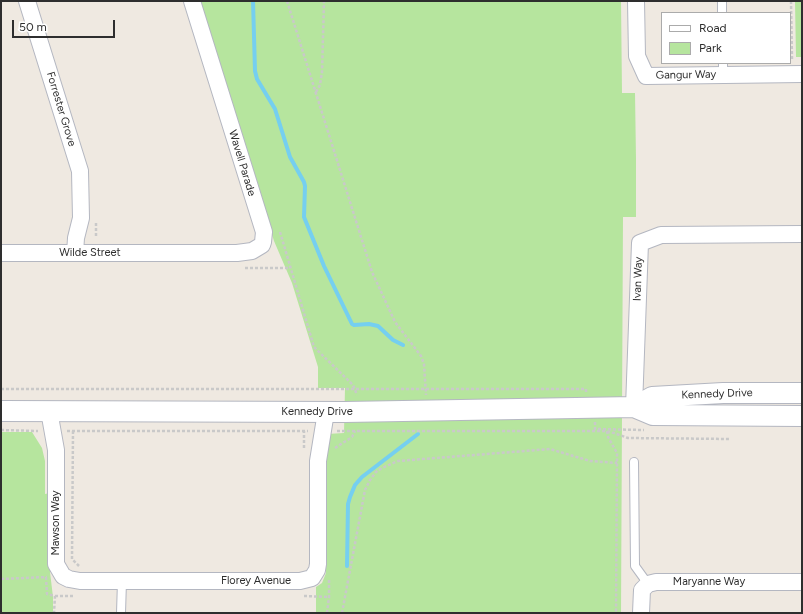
<!DOCTYPE html>
<style>
body{margin:0}
#map{position:relative;width:803px;height:614px;overflow:hidden;background:#efe9e1;font-family:Figtree,sans-serif}
canvas{display:block}
.frame{position:absolute;inset:0;border:2px solid #2e2e2e;pointer-events:none}
.legend{position:absolute;left:661px;top:12px;width:130px;height:52px;box-sizing:border-box;background:#fff;border:1px solid #ababab;margin:0;padding:5px 7px;list-style:none;font-size:12px;color:#2e2e2e}
.legend li{display:flex;align-items:center;gap:8px;height:20px}
.legend b{width:20px;border:1px solid #ababab}
.scale{position:absolute;left:12px;top:20px;width:103px;height:18px;box-sizing:border-box;border:2px solid #2e2e2e;border-top:0;padding-left:5px;font-size:12px;line-height:14px;white-space:nowrap;color:#2e2e2e;-webkit-text-stroke:3px #fff;paint-order:stroke}
</style>
<div id="map">
<canvas width="803" height="614"></canvas>
<div class="frame"></div>
<ul class="legend">
<li><b style="height:5px;background:#fff"></b>Road</li>
<li><b style="height:11px;background:#b6e59e"></b>Park</li>
</ul>
<div class="scale">50 m</div>
</div>
<script>
const g = document.querySelector('canvas').getContext('2d');
g.lineJoin = 'round';
function fillPath(path, color) { g.fillStyle = color; g.fill(path, 'evenodd'); }
const poly = rows => new Path2D(rows.map(r => 'M' + r).join(''));
function strokePath(path, color, width, dash) { g.strokeStyle = color; g.lineWidth = width; g.lineCap = dash ? 'butt' : 'round'; g.setLineDash(dash || []); g.stroke(path); }
function write(font, color, halo, rows, align = 'center') {
  g.font = font + ' Figtree,sans-serif'; g.lineWidth = 4; g.setLineDash([]); g.textBaseline = 'middle'; g.strokeStyle = halo; g.fillStyle = color; for (const [text, x, y, turn = 0] of rows) {
    g.save(); g.translate(x, y); g.rotate((+turn || 0) * Math.PI / 180); g.textAlign = isNaN(turn) ? turn : align; if (halo) g.strokeText(text, 0, 0); g.fillText(text, 0, 0); g.restore();
  }
}
fillPath(poly([
 [200,1,621,1,622,93,635,93,636,159,636,217,623,217,621,613,316,613,316,587,322,583,326,573,327,434,344,433,345,388,318,388,318,367,292,283,274,241],
 [795,1,802,1,802,57,796,57],
 [1,432,32,432,42,448,45,461,45,494,50,493,50,572,53,597,53,613,1,613]
]), '#b6e59e');
strokePath(poly([
 [253,1,255,71,257,79,275,109,290,157,304,182,305,186,304,217,324,266,352,324,354,325,369,324,378,326,393,340,403,345],
 [347,566,348,504,350,497,355,485,362,477,418,434]
]), '#75cff0', 4);
const service = poly([
 [722,1,722,13],
 [723,63,723,75],
 [634,462,635,566,648,584],
 [121,613,122,581]
]);
const minor = poly([
 [27,1,80,171,81,218,76,238,75,253],
 [636,1,637,56,646,76,802,74],
 [1,253,237,253,252,251,262,245,263,242,264,232,192,1],
 [634,407,640,243,661,235,802,234],
 [49,411,56,450,56,564,63,576,69,579,80,581,300,581,312,578,317,570,318,564,318,461,326,412],
 [641,613,642,590,648,584,656,582,802,582]
]);
const tertiary = poly([
 [634,407,652,397,723,393,802,393],
 [1,411,345,412,634,407,653,415,802,416]
]);
strokePath(service, '#b4b7c1', 10);
strokePath(minor, '#b4b7c1', 18);
strokePath(tertiary, '#b4b7c1', 22);
strokePath(poly([
 [287,1,372,272,395,322,421,356,424,364,426,395],
 [791,1,792,60],
 [316,92,320,85,322,72,324,1],
 [96,223,96,238],
 [280,232,314,347,353,385,357,395],
 [245,268,290,268],
 [1,389,586,389,586,392],
 [595,422,595,429,644,430],
 [1,430,38,431],
 [67,431,308,431],
 [73,431,72,559,79,566],
 [337,431,603,431,614,433,628,438,729,439],
 [607,431,608,437,617,453,616,613],
 [304,448,304,431],
 [335,448,352,437,355,431],
 [46,577,47,594,55,596,54,613],
 [1,579,47,577],
 [55,596,73,596],
 [304,596,329,597],
 [327,613,329,597,329,579],
 [342,613,365,490,370,480,376,472,382,468,398,461,550,449,590,461,617,463]
]), '#c9c9c9', 2.5, [3, 2]);
strokePath(service, '#fff', 8);
strokePath(minor, '#fff', 16);
strokePath(tertiary, '#fff', 20);
write('11px', '#2e2e2e', '#fff', [
 ["Gangur Way",686,75,-1],
 ["Forrester Grove",61,109,73],
 ["Wavell Parade",242,163,73],
 ["Wilde Street",90,253],
 ["Ivan Way",638,279,-88],
 ["Kennedy Drive",717,394,-2],
 ["Kennedy Drive",317,412],
 ["Mawson Way",56,523,-90],
 ["Florey Avenue",256,581],
 ["Maryanne Way",709,582]
]);
</script>
